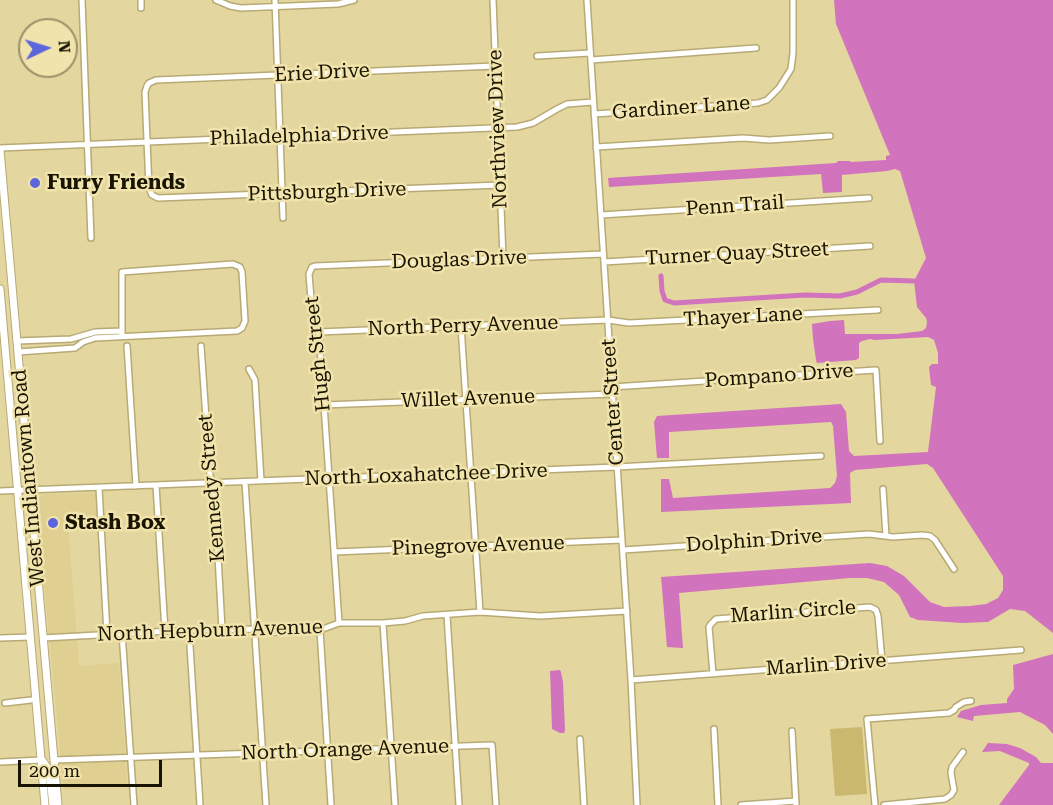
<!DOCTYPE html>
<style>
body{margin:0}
#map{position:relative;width:1053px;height:805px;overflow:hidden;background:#e4d69f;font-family:"Roboto Serif",serif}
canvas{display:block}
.north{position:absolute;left:18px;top:18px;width:60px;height:60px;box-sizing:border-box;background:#f1e3ac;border:2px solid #9b9068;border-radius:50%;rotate:86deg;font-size:16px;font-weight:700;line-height:24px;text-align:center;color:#191401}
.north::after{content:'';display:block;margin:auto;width:21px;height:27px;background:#5b65dc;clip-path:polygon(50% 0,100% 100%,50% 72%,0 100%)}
.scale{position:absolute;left:18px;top:760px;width:144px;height:27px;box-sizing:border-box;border:3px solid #191401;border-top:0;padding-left:8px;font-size:18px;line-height:21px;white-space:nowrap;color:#191401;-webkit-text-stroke:4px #f1e3ac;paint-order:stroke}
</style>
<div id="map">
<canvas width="1053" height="805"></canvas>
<div class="north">N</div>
<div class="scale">200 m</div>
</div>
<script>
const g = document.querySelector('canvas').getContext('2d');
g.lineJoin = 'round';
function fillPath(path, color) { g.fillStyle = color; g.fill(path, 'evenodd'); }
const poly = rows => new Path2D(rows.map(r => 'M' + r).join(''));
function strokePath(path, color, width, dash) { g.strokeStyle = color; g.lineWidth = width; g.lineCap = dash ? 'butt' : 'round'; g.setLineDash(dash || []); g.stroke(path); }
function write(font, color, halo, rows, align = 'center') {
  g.font = font + ' "Roboto Serif",serif'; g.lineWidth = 5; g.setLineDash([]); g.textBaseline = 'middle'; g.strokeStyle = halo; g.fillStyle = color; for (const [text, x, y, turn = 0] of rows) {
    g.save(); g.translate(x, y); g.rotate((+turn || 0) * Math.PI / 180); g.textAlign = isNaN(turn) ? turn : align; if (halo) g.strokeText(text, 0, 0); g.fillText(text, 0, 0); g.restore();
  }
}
fillPath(poly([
 [95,493,97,521,68,524,79,666,119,663,127,784,64,790,36,501,44,494]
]), '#dfcf90');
fillPath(poly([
 [862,727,867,794,835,796,830,729]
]), '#cab86f');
fillPath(poly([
 [834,0,1053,0,1053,633,1025,611,1010,609,988,622,962,623,918,620,910,617,899,595,884,582,867,578,850,578,679,593,683,648,667,647,661,577,870,563,887,566,904,576,930,602,944,607,970,606,986,604,998,598,1003,590,1003,576,933,468,927,464,855,470,850,473,851,503,661,512,661,479,669,479,673,498,830,488,835,483,837,476,833,426,831,422,669,432,669,458,657,458,654,422,657,416,841,404,846,412,849,451,854,456,928,452,936,387,931,385,929,367,932,364,938,364,938,353,934,340,928,337,874,340,870,339,862,341,859,343,859,358,856,360,817,363,816,360,813,339,812,324,830,321,844,320,845,334,897,334,922,331,926,328,927,322,926,318,917,307,914,281,926,258,900,171,895,169,887,171,842,175,842,192,823,193,821,174,609,187,608,178,836,163,838,161,850,161,851,162,886,160,886,156,890,155,836,24],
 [1053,654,1053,734,1045,725,1020,712,974,716,973,721,957,717,961,711,981,705,1007,703,1007,699,1014,689,1013,665],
 [560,670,561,672,563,682,565,730,564,733,560,733,552,729,550,671],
 [988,743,1007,744,1020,748,1036,757,1041,763,1053,763,1053,805,999,805,1029,765,1029,763,1000,751,982,752]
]), '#d173bd');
strokePath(poly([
 [661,276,662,291,665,300,674,303,805,295,840,296,857,292,881,280,914,281]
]), '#d173bd', 5);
const minor = poly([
 [82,0,91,238],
 [141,0,141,8],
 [216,0,230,6,241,8,338,4,354,0],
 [275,0,283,218],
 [493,0,503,258],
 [587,0,631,680,637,805],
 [537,56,590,53],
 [591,60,756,48],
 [495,66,156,80,149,83,147,86,145,92,149,188,152,195,158,198,500,185],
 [594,114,758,103,767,100,779,88,791,69,793,53,793,0],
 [596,147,743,138,769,140,830,136],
 [0,148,517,127,533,123,557,109,567,104,593,102],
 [601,215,869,198],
 [604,262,870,246],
 [461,326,480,612],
 [319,332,608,320,629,323,878,310],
 [17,341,71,339,95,332,122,331],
 [127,346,136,486],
 [201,346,210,476,214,483,222,629],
 [18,352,75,348,83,342,95,338,237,331,242,328,245,321,242,272,240,267,233,264,122,272,122,335],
 [249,369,255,380,261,481],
 [612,387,876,370,880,441],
 [324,405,612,394],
 [245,482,266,805],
 [156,485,165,631],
 [99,488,107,634],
 [883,489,886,536],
 [0,491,617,467,821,456],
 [623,550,869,534,893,537,922,535,930,536,935,540,954,569],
 [334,552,622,540],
 [447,615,459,805],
 [339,623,319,332,315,327,313,323,309,274,312,267,315,266,603,254],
 [383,623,395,805],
 [189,630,200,805],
 [320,630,331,805],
 [122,633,134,805],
 [0,638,30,637],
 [43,638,189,630,255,629,258,633,320,630,339,623,383,623,405,621,423,616,480,612,540,616,627,611],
 [713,674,709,627,711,624,716,619,870,607,876,610,878,616,882,661],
 [631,680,1021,650],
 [5,703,31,700],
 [714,729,718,805],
 [792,731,796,805],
 [580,739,584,805],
 [54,760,492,745,496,805],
 [0,762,42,760],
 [741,805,796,801],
 [875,805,867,719,949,713,954,710,956,707,964,702,971,701],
 [884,805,945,799,951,795,954,790,951,773,952,767,963,752]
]);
const major = poly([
 [0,150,58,805],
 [0,289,45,805],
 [42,760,49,770,53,805]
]);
strokePath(minor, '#b8aa75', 8);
strokePath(major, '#b8aa75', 9);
strokePath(minor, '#fff', 5);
strokePath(major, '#fff', 7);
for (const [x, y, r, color] of [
 [35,183,6,"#5b65dc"],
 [53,523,6,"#5b65dc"]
]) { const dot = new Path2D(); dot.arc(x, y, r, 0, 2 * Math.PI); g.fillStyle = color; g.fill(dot); strokePath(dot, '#f1e3ac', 2); }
write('20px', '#191401', '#f1e3ac', [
 ["Erie Drive",322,73,-3],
 ["Gardiner Lane",681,108,-4],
 ["Northview Drive",498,129,-92],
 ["Philadelphia Drive",299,136,-2],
 ["Pittsburgh Drive",327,192,-2],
 ["Penn Trail",735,206,-4],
 ["Turner Quay Street",737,254,-3],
 ["Douglas Drive",459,260,-2],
 ["Thayer Lane",743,317,-3],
 ["North Perry Avenue",463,326,-2],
 ["Hugh Street",318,354,-96],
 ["Pompano Drive",779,376,-4],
 ["Willet Avenue",468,399,-2],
 ["Center Street",613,402,-94],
 ["North Loxahatchee Drive",426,475,-2],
 ["West Indiantown Road",29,478,-95],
 ["Kennedy Street",212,488,-95],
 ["Dolphin Drive",754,541,-4],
 ["Pinegrove Avenue",478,546,-2],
 ["Marlin Circle",793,612,-4],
 ["North Hepburn Avenue",210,631,-2],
 ["Marlin Drive",826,665,-4],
 ["North Orange Avenue",345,750,-2]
]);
write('bold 20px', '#191401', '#f1e3ac', [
 ["Furry Friends",47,183],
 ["Stash Box",65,523]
], 'left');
</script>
